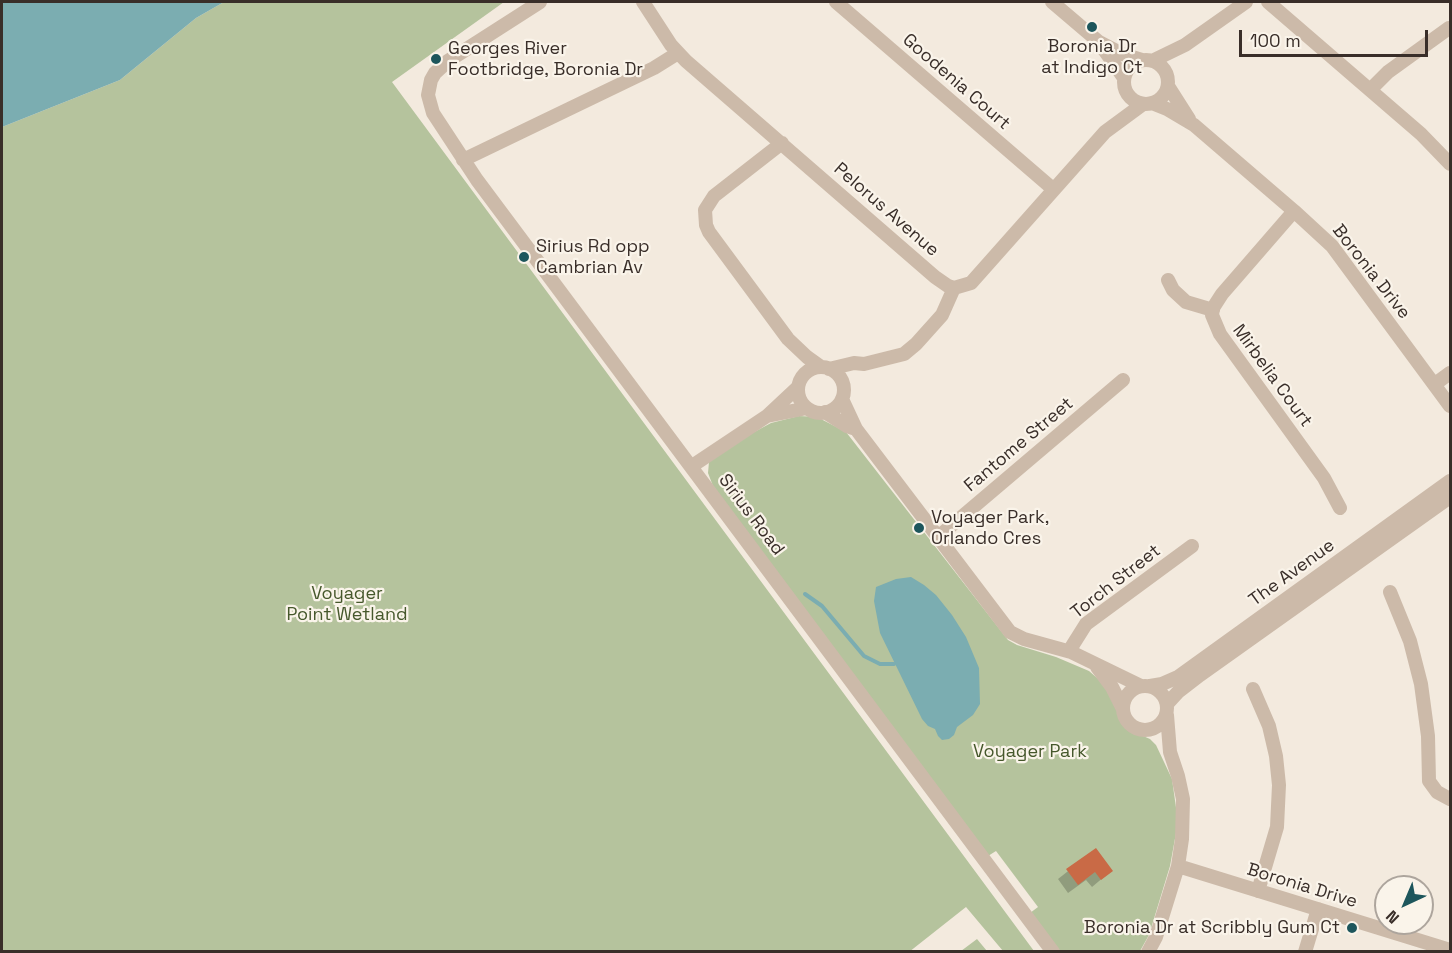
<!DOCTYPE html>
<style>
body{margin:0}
#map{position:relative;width:1452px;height:953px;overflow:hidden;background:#f3eade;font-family:"Space Grotesk",sans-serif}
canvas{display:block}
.frame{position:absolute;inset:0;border:3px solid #392e29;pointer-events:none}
.north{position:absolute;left:1374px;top:875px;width:60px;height:60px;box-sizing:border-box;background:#faf4ea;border:2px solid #ada59d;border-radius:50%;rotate:224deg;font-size:16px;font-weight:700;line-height:24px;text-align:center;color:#392e29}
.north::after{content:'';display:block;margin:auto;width:21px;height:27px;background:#1d565c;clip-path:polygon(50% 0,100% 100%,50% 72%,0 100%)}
.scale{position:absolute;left:1239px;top:30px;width:189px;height:27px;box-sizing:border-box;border:3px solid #392e29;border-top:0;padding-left:8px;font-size:18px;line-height:21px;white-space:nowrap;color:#392e29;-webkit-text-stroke:4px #faf4ea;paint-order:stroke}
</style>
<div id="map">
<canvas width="1452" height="953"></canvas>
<div class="frame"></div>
<div class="north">N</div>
<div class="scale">100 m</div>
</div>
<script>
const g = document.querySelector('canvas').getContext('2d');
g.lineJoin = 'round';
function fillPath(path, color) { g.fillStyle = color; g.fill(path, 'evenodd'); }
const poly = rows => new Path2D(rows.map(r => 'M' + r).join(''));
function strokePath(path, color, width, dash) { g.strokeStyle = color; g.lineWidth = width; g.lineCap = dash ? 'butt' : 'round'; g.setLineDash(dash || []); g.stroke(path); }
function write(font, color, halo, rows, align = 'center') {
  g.font = font + ' "Space Grotesk",sans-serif'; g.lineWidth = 4.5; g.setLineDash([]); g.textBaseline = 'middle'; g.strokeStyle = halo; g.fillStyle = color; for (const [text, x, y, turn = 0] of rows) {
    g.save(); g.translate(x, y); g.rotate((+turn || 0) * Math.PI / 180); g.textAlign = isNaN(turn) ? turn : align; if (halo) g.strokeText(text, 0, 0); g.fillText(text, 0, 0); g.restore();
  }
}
fillPath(poly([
 [224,2,504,2,392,82,1034,951,1003,951,966,907,909,952,2,952,2,127,120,80,196,18],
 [799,416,817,417,846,432,1008,640,1017,645,1056,657,1089,671,1104,684,1123,724,1127,729,1150,739,1156,745,1172,779,1178,822,1170,866,1149,935,1140,951,1059,951,1030,913,1038,907,996,851,988,856,713,486,708,473,709,462,745,437,771,423],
 [977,939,987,951,961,951]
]), '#b5c39d');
fillPath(poly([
 [2,2,224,2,196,18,120,80,2,127],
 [911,577,924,585,936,595,952,615,966,637,979,668,980,704,973,715,957,727,954,735,949,739,942,740,938,736,935,729,928,726,922,719,880,633,874,601,876,587,896,579]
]), '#7badb1');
fillPath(poly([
 [1095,850,1111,871,1092,887,1086,880,1068,893,1058,879]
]), '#0003');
strokePath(poly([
 [805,594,822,606,864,656,880,664,894,664]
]), '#7badb1', 4);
fillPath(poly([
 [1096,848,1113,871,1101,880,1095,872,1078,885,1066,869]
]), '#c96a46');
strokePath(poly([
 [540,2,448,61,435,73,431,80,428,95,433,113,477,180,1053,952],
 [643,2,671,45,686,61,935,277,948,286,954,288,971,283,1105,132,1143,104],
 [836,2,1053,189],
 [1052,2,1099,42,1122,54,1142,60],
 [1268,2,1421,134,1450,164],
 [1100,44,1124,78],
 '1124 82a22 22 0 1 1 44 0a22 22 0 1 1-44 0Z',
 [1152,61,1185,45,1246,2],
 [1168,86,1189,119],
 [1370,90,1388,72,1449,28],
 [1152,103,1167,109,1194,125,1294,211,1332,246,1450,406],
 [782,143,714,196,705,210,706,225,709,232,788,339,807,357,821,367],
 [463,160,654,68,678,53],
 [1294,211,1222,294,1213,308,1212,315,1220,334,1324,478,1340,508],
 [1168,280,1173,290,1186,302,1213,310],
 '798 390a23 23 0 1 1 46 0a23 23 0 1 1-46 0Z',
 [829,369,854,363,864,364,904,354,916,344,942,315,954,288],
 [1435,384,1450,373],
 [842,399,856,429,1010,632,1024,639,1071,652,1141,686],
 [825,412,847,426,856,429],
 [767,416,807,408],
 [692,466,767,416,798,387],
 [938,537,1123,380],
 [1390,592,1410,641,1421,684,1428,736,1429,781,1437,792,1450,799],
 [1069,651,1086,624,1192,546],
 [1097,667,1112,687,1123,709],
 '1123 708a22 22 0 1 1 44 0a22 22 0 1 1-44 0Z',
 [1150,686,1162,684,1178,677,1450,481],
 [1253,689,1269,726,1276,756,1279,785,1277,827,1258,891],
 [1167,704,1178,692,1200,675,1450,497],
 [1178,866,1450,950],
 [1148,952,1156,937,1178,866,1182,839,1183,799,1178,776,1170,752,1167,715],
 [1305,952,1318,909]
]), '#ccbaa9', 14);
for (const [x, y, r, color] of [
 [1092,27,6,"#1d565c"],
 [436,59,6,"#1d565c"],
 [524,257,6,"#1d565c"],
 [919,528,6,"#1d565c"],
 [1352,928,6,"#1d565c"]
]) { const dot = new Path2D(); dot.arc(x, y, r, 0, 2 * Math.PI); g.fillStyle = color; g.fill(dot); strokePath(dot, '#faf4ea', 2); }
write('18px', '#392e29', '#faf4ea', [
 ["Boronia Dr",1092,47,"center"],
 ["at Indigo Ct",1092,68,"center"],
 ["Georges River",448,49],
 ["Footbridge, Boronia Dr",448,70],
 ["Sirius Rd opp",536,247],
 ["Cambrian Av",536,268],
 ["Voyager Park,",931,518],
 ["Orlando Cres",931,539],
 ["Boronia Dr at Scribbly Gum Ct",1340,928,"right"]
], 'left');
write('18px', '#392e29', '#faf4ea', [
 ["Goodenia Court",956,82,41],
 ["Pelorus Avenue",886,210,41],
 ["Boronia Drive",1371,272,52],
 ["Mirbelia Court",1272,376,54],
 ["Fantome Street",1019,445,-40],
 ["Sirius Road",751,515,53],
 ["The Avenue",1292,573,-36],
 ["Torch Street",1116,582,-38],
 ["Boronia Drive",1302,886,17]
]);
write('18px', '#46582c', '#faf4ea', [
 ["Voyager",347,594],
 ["Point Wetland",347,615],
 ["Voyager Park",1030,752]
]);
</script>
